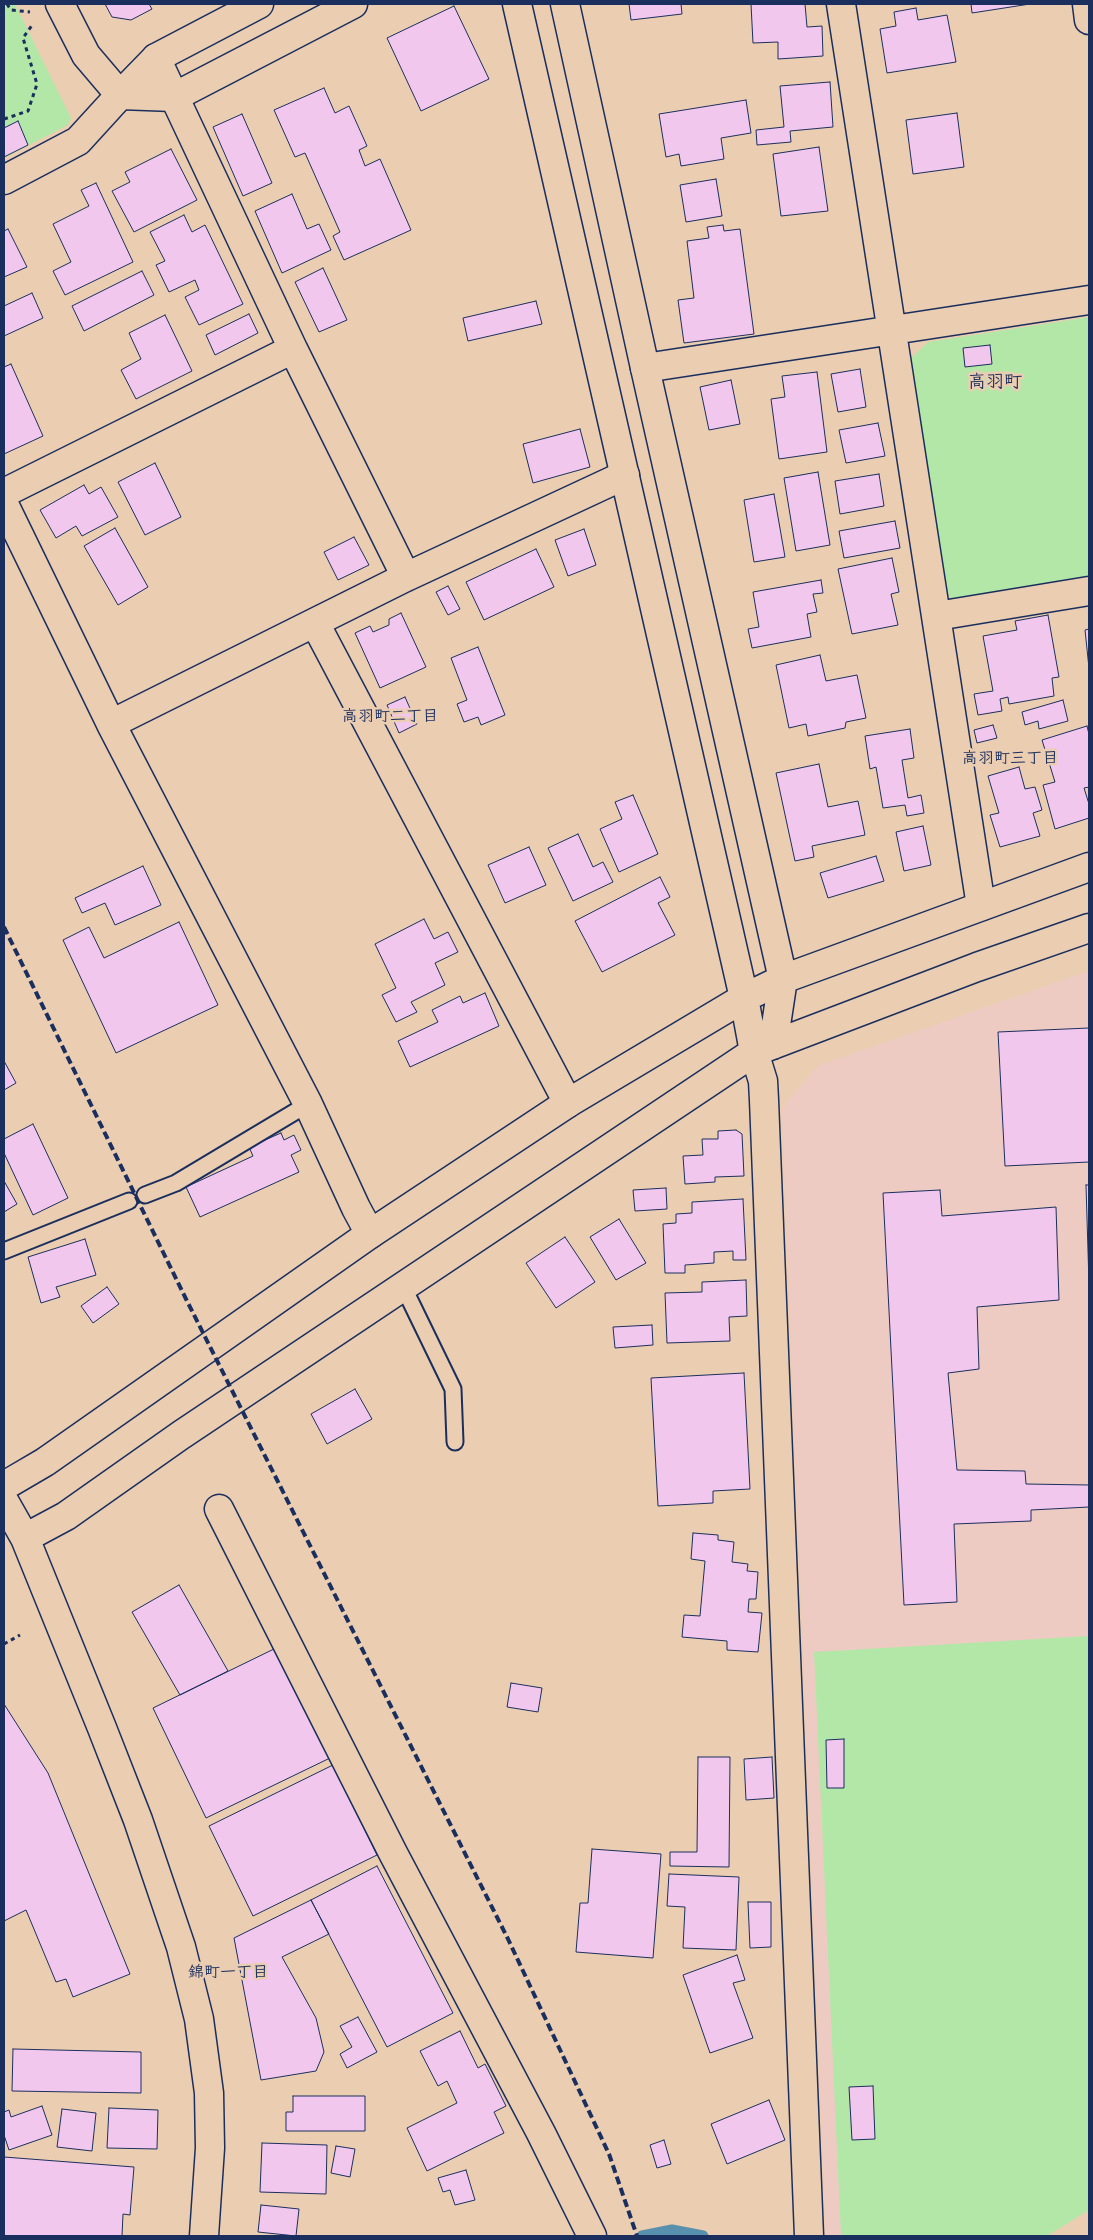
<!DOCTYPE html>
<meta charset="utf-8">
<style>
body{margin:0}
#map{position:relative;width:1093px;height:2240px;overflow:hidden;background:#ebcdb1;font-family:Kalam,sans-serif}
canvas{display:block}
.frame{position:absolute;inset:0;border:5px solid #1b2f5e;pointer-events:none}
</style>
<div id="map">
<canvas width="1093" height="2240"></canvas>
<div class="frame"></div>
</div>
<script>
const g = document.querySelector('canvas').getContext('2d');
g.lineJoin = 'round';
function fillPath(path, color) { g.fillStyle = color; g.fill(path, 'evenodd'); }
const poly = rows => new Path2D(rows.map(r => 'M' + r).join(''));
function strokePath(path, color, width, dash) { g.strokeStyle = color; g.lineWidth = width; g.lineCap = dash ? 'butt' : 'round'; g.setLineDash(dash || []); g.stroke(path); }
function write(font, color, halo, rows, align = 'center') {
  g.font = font + ' Kalam,"Klee One",sans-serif'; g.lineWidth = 5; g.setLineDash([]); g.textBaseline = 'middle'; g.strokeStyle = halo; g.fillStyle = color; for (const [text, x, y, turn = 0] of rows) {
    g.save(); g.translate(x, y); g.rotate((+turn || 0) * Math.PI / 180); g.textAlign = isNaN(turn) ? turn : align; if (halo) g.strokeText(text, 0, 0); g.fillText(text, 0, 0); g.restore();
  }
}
fillPath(poly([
 [1089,971,1089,2210,1047,2236,826,2236,782,1108,818,1066]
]), '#edcbc3');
fillPath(poly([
 [4,4,15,4,71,118,68,125,4,158],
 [1089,317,1089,579,954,601,946,593,910,359,928,342],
 [1089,1636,1089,2210,1047,2236,841,2236,814,1652]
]), '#b3e7a8');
strokePath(poly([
 [642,2236,672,2230,703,2236]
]), '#5990ad', 11);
const building = poly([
 [105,4,149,4,152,9,131,20,112,17,105,4],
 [629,4,681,4,682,14,631,20,629,4],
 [751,4,805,4,807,27,822,26,823,56,778,59,778,42,753,43,751,4],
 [971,4,1030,4,972,13,971,4],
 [454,6,489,79,421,111,387,38,454,6],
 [916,8,918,20,947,15,956,62,887,73,880,29,896,26,894,12,916,8],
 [830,82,833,127,790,131,791,142,757,145,756,130,784,127,780,86,830,82],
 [324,88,335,113,349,106,367,146,359,150,365,166,380,159,411,230,344,260,333,236,340,232,305,153,295,157,274,110,324,88],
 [746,100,751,133,721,138,724,159,681,166,679,154,666,157,659,114,746,100],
 [957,113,964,167,913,174,906,120,957,113],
 [242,114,272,183,243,196,213,127,242,114],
 [18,121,28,145,4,157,4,128,18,121],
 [819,147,828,211,781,216,773,154,819,147],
 [171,149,197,200,134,232,112,191,130,182,125,172,171,149],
 [716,179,722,216,686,222,680,185,716,179],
 [96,183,133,262,65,295,53,271,71,262,53,224,89,206,81,190,96,183],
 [292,194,307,229,319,224,331,250,282,273,255,211,292,194],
 [184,215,192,232,205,225,243,304,199,325,185,297,199,290,195,280,169,292,156,265,165,261,150,232,184,215],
 [723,225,724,231,740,229,754,334,684,343,678,300,694,298,687,241,709,238,707,227,723,225],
 [8,229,27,267,4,277,4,231,8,229],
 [323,268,347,320,319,332,295,282,323,268],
 [142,271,154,295,84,331,72,306,142,271],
 [32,293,43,318,4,336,4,306,32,293],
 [536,301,542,324,468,341,463,318,536,301],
 [249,314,258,333,215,355,206,335,249,314],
 [165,315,192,371,136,399,121,370,141,359,129,333,165,315],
 [990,345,992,364,965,367,963,348,990,345],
 [11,364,43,436,4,454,4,367,11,364],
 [860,369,866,407,838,412,831,374,860,369],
 [817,372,827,452,779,459,771,399,785,397,782,376,817,372],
 [731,380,740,424,709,430,700,387,731,380],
 [878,423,885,456,846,463,839,430,878,423],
 [580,429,590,467,533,483,523,444,580,429],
 [155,463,181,517,145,535,118,482,155,463],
 [818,472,830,545,796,551,784,478,818,472],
 [879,474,884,506,840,514,835,481,879,474],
 [84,485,89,494,101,487,118,517,82,536,76,526,56,538,40,510,84,485],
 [774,494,785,557,754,562,744,500,774,494],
 [895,521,900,548,844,558,839,531,895,521],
 [115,528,148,587,118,605,84,546,115,528],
 [584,529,596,565,568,576,555,540,584,529],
 [354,537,369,565,338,580,324,552,354,537],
 [536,549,554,587,484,620,466,582,536,549],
 [892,558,899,592,891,594,898,625,852,634,838,569,892,558],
 [821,580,823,593,813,594,817,612,807,614,811,637,752,648,748,629,759,627,753,592,821,580],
 [448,586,460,609,448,615,436,592,448,586],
 [401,613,426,667,380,688,355,633,370,626,373,632,389,625,389,619,401,613],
 [1048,615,1059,677,1052,678,1054,696,1009,704,1008,697,1000,699,1002,711,978,715,974,694,993,691,983,636,1017,630,1015,621,1048,615],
 [1089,629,1089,668,1085,630,1089,629],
 [478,647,505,715,481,725,478,717,464,722,457,704,467,700,451,658,478,647],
 [820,655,826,681,857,675,866,718,846,722,845,728,808,736,806,724,789,728,776,665,820,655],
 [405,697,417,724,399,733,387,705,405,697],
 [1063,700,1068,721,1039,729,1038,721,1025,725,1022,712,1063,700],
 [993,725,997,738,977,743,974,730,993,725],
 [1087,726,1089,734,1089,787,1084,788,1089,804,1089,818,1055,829,1043,785,1055,782,1042,740,1087,726],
 [910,729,914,758,902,760,908,798,921,795,924,813,907,816,905,805,883,808,876,767,870,769,865,736,910,729],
 [819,764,828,807,858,801,865,835,812,846,814,857,795,861,776,773,819,764],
 [1019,767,1025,789,1035,787,1042,810,1033,813,1040,836,1000,847,990,815,999,813,988,776,1019,767],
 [633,795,658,854,619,872,600,829,622,819,615,802,633,795],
 [923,826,931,865,904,871,896,832,923,826],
 [578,834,593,867,603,862,613,882,573,901,548,848,578,834],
 [529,847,546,885,505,903,488,865,529,847],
 [876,856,884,881,828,898,820,873,876,856],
 [143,866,161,905,115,925,105,903,82,913,75,898,143,866],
 [660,877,670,897,658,903,675,935,602,972,575,921,660,877],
 [424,919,434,939,448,932,458,952,435,963,445,985,411,1002,417,1012,396,1022,382,995,396,988,375,944,424,919],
 [179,922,218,1005,116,1053,63,940,89,927,104,958,179,922],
 [485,993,499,1026,410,1067,398,1041,438,1022,432,1010,460,996,463,1003,485,993],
 [1089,1028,1089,1162,1005,1166,998,1032,1089,1028],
 [4,1061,16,1083,4,1090,4,1061],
 [33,1124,68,1198,33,1215,4,1153,4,1139,33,1124],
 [736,1130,742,1134,744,1176,715,1177,715,1182,685,1184,683,1156,703,1155,702,1139,718,1139,718,1131,736,1130],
 [281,1133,284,1140,294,1135,301,1150,291,1155,299,1172,200,1217,186,1187,253,1156,249,1147,281,1133],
 [4,1181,17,1204,4,1212,4,1181],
 [1086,1185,1089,1185,1089,1284,1086,1185],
 [666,1188,667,1209,635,1211,633,1190,666,1188],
 [940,1190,942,1216,1056,1207,1059,1300,977,1307,979,1369,948,1373,957,1470,1025,1471,1026,1484,1089,1485,1089,1507,1031,1510,1031,1521,954,1524,957,1602,904,1605,883,1193,940,1190],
 [743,1199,746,1260,733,1260,733,1251,714,1252,714,1263,685,1265,685,1273,665,1273,663,1224,676,1223,676,1214,692,1213,692,1202,743,1199],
 [619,1219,646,1263,616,1280,590,1237,619,1219],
 [565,1237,595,1282,556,1308,526,1263,565,1237],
 [85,1239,96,1275,56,1287,60,1297,41,1303,28,1257,85,1239],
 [746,1280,747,1316,729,1317,730,1341,667,1343,665,1293,702,1292,702,1282,746,1280],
 [107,1287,119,1304,93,1323,81,1306,107,1287],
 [652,1325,653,1345,615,1348,613,1327,652,1325],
 [744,1373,750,1489,713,1491,713,1503,658,1506,651,1378,744,1373],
 [355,1389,372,1419,327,1444,311,1414,355,1389],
 [693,1533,718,1535,718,1540,734,1542,732,1562,748,1564,747,1571,758,1572,756,1599,749,1599,748,1612,762,1613,758,1652,727,1650,727,1641,682,1637,684,1615,700,1616,705,1561,691,1559,693,1533],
 [179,1585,228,1671,180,1695,132,1612,179,1585],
 [276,1648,330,1758,206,1818,153,1708,276,1648],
 [511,1683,542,1688,538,1712,507,1707,511,1683],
 [4,1704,48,1773,130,1974,73,1997,66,1979,56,1982,26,1910,4,1921,4,1704],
 [844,1739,844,1788,827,1788,826,1740,844,1739],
 [698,1757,730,1757,729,1867,670,1866,670,1852,697,1852,698,1757],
 [772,1757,774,1798,746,1800,744,1759,772,1757],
 [333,1765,377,1855,253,1916,209,1826,333,1765],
 [592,1849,661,1854,653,1958,576,1952,580,1903,588,1903,592,1849],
 [377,1866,453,2013,387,2047,311,1900,377,1866],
 [669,1874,739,1877,736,1950,683,1948,685,1907,667,1906,669,1874],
 [311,1900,329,1934,282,1957,316,2018,324,2052,316,2071,261,2080,234,1938,311,1900],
 [748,1902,771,1902,771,1947,750,1948,748,1902],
 [737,1955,745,1980,733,1983,753,2038,710,2053,683,1975,737,1955],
 [358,2017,377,2052,347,2068,340,2054,352,2047,340,2026,358,2017],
 [460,2031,478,2068,485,2064,506,2106,494,2112,504,2133,427,2171,407,2128,457,2103,447,2081,438,2086,420,2051,460,2031],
 [13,2049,141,2052,141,2093,12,2091,13,2049],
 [873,2086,875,2139,852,2140,849,2087,873,2086],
 [293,2096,365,2096,365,2131,286,2131,286,2112,293,2112,293,2096],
 [769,2100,785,2140,727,2164,711,2124,769,2100],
 [42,2106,52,2135,9,2150,4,2135,4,2112,9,2110,11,2117,42,2106],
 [109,2108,158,2110,157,2149,107,2148,109,2108],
 [62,2109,96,2113,92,2151,57,2147,62,2109],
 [664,2140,671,2164,657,2168,650,2145,664,2140],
 [262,2143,327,2145,326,2194,260,2192,262,2143],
 [336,2146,355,2149,350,2177,331,2173,336,2146],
 [4,2157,134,2167,130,2215,123,2214,122,2236,4,2236,4,2157],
 [466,2170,475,2200,455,2205,450,2190,443,2192,438,2178,466,2170],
 [261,2205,299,2209,296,2236,258,2232,261,2205]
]);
fillPath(building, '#f2c7ee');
strokePath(building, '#1b2f5e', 1);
const service = poly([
 [145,1195,176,1183,308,1104],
 [4,1251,129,1201],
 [403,1286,453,1389,455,1442]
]);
const minor = poly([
 [841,4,981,906],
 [1087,4,1089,20],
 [156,58,293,349],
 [4,180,78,141,120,95,86,55,60,4],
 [645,368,1089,300],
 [4,493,293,349,406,577],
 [4,504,111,724,308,1104,356,1208,370,1234],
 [937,616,1089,591],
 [315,623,568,1103],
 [111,724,406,577,625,475],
 [754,1052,763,1081,764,1100,809,2236],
 [219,1509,393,1853,541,2133,592,2236]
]);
const tertiary = poly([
 [517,4,744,998,754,1052],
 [565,4,645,368,783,979,773,1045],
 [120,95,174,97,353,4],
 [120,95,156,58,259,4],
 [4,1486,45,1462,370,1234,568,1103,744,998,783,979,1089,867],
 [4,1501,25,1538,102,1728,138,1820,181,1947,199,2019,209,2093,210,2148,204,2236],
 [25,1538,66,1516,181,1435,754,1052,977,967,1089,928]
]);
strokePath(service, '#1b2f5e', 19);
strokePath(minor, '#1b2f5e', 31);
strokePath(tertiary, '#1b2f5e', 31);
strokePath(poly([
 [7,4,11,10,30,12],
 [4,119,28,111,37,84,23,38,33,24],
 [4,1644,20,1635]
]), '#1b2f5e', 3, [4, 4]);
strokePath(service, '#ebcdb1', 15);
strokePath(minor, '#ebcdb1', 28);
strokePath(tertiary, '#ebcdb1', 28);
strokePath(poly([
 [4,927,186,1299,508,1939,609,2154,637,2236]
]), '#1b2f5e', 4, [8, 4]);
write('bold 16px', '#1b2f5e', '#ebcdb1', [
 ["高羽町二丁目",390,718],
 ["高羽町三丁目",1010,760],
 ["錦町一丁目",228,1974]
]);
write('bold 18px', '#1b2f5e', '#ebcdb1', [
 ["高羽町",995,384]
]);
</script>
